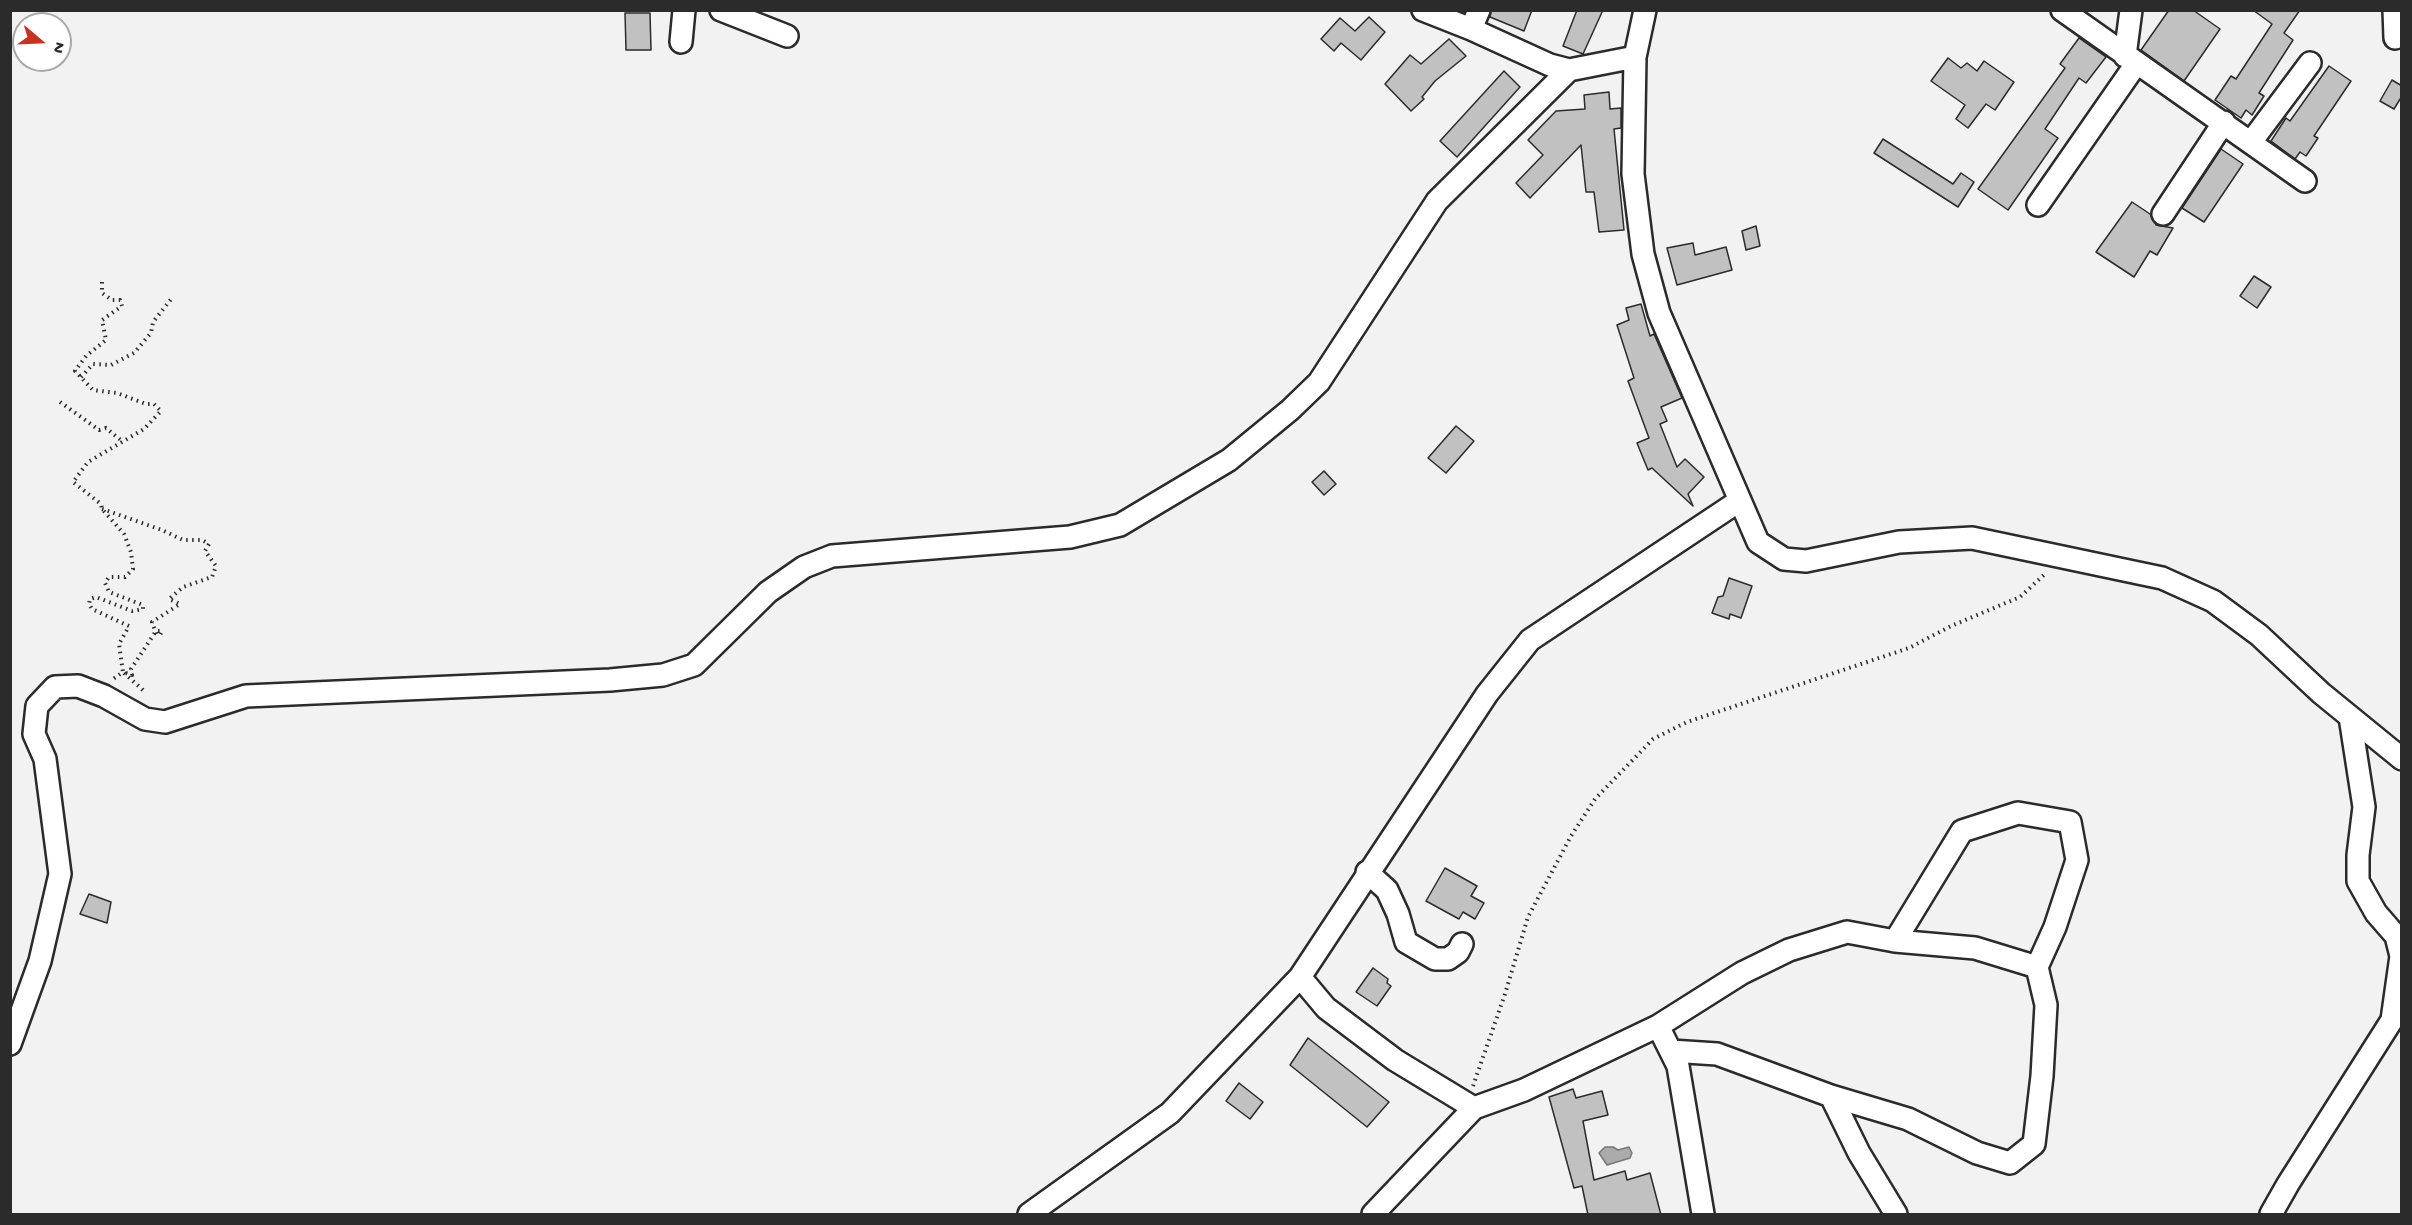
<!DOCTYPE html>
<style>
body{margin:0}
#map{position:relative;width:2412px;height:1225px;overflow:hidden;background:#f2f2f2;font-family:"Gochi Hand",sans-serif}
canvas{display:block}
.frame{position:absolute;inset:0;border:12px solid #2b2b2b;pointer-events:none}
.north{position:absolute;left:12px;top:12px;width:60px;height:60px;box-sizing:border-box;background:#fff;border:2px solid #aaa;border-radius:50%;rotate:109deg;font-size:16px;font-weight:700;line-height:24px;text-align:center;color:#2b2b2b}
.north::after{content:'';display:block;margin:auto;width:21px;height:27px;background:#c8321e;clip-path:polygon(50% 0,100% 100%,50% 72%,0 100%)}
</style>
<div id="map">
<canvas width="2412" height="1225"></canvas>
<div class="frame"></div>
<div class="north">N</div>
</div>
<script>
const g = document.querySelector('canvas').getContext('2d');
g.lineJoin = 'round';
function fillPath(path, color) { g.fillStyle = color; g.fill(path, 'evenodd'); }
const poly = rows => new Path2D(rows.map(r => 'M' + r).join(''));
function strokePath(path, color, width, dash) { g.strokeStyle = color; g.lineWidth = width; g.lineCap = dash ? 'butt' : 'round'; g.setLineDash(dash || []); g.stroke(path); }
const water = poly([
 [1605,1147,1613,1147,1618,1150,1629,1147,1632,1153,1630,1158,1607,1165,1599,1153,1605,1147]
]);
fillPath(water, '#ababab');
strokePath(water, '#787878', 1.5);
const building = poly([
 [1491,10,1532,10,1524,31,1490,17,1491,10],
 [1577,10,1603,10,1583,54,1563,46,1577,10],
 [2169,10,2193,10,2220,29,2184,81,2141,50,2169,10],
 [2253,10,2300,10,2284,33,2293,40,2259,93,2264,96,2252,115,2246,110,2241,118,2215,100,2231,76,2236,79,2272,24,2253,10],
 [625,13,650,13,651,50,626,50,625,13],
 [1369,17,1385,32,1361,60,1341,43,1334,51,1321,39,1340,18,1355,31,1369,17],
 [2079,38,2106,57,2086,83,2079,78,2045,129,2058,138,2008,210,1978,189,2065,68,2060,64,2079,38],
 [1449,39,1466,56,1435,81,1422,97,1424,99,1411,111,1385,84,1410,55,1421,64,1449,39],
 [1948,58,1961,68,1967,63,1977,71,1984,61,2014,82,1995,110,1986,104,1968,128,1956,119,1965,105,1931,81,1948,58],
 [2329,66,2351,81,2314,136,2318,138,2306,156,2300,152,2295,159,2271,141,2286,118,2290,121,2329,66],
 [1504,71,1520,87,1457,157,1440,141,1504,71],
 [2392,80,2402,86,2402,96,2394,109,2380,101,2392,80],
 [1609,92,1610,109,1621,108,1621,128,1614,129,1624,230,1599,232,1594,192,1586,192,1581,145,1530,198,1516,183,1543,155,1528,140,1556,111,1585,109,1584,95,1609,92],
 [1883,139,1953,184,1961,173,1974,182,1958,207,1874,153,1883,139],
 [2221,149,2243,164,2204,222,2182,208,2221,149],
 [2132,202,2150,214,2156,225,2173,228,2157,255,2150,251,2134,277,2096,252,2132,202],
 [1756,226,1760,246,1746,250,1742,231,1756,226],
 [1693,243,1695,255,1726,247,1732,270,1677,285,1667,248,1693,243],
 [2254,276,2271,287,2257,308,2240,296,2254,276],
 [1641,304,1650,336,1654,334,1682,398,1661,407,1667,421,1660,424,1677,467,1685,459,1704,477,1688,494,1693,506,1652,468,1648,470,1637,443,1649,438,1628,381,1634,378,1617,325,1629,320,1626,308,1641,304],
 [1456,426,1474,441,1446,473,1428,458,1456,426],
 [1324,471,1336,484,1324,495,1312,482,1324,471],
 [1729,578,1752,586,1741,618,1730,614,1729,619,1712,613,1718,597,1723,596,1729,578],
 [1445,868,1477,886,1471,896,1484,903,1475,919,1463,912,1459,919,1426,901,1445,868],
 [89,894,111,902,107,923,80,914,89,894],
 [1373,968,1388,979,1387,983,1391,986,1377,1006,1356,992,1373,968],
 [1308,1038,1389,1102,1367,1127,1290,1065,1308,1038],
 [1239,1083,1263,1102,1250,1119,1226,1101,1239,1083],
 [1573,1089,1576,1098,1602,1091,1608,1115,1583,1121,1594,1180,1625,1171,1627,1180,1650,1173,1661,1215,1588,1215,1582,1186,1574,1188,1549,1097,1573,1089]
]);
fillPath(building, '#c1c1c1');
strokePath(building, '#2b2b2b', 1.5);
const minor = poly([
 [721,10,787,36],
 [1423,10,1471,29],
 [1479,10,1471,29,1550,65,1569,70,1635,57],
 [1645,10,1635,57,1633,174,1643,254,1659,313,1758,542,1784,559,1806,561,1899,542,1972,538,2162,578,2213,601,2259,635,2321,693,2402,759],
 [2062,10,2305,181],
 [2394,10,2395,38],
 [681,42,684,10],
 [2125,56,2131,10],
 [2251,142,2310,63],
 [2038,205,2136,64],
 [2163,214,2224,122],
 [1367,872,1387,890,1398,914,1406,942,1435,959,1448,959,1458,952,1462,944],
 [1895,941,1962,831,2018,813,2070,822,2077,860,2055,927,2037,967],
 [1300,977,1326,1008,1395,1060,1474,1108,1524,1090,1658,1026,1678,1066,1703,1214],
 [1658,1026,1742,973,1789,950,1847,932,1895,941,1975,948,2037,967,2046,1005,2042,1076,2034,1144,2010,1163,1977,1153,1908,1119,1831,1096],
 [10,1044,40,961,60,874,45,759,34,734,37,706,55,687,78,686,104,696,145,719,165,722,246,696,610,680,663,675,694,665,768,592,804,567,832,556,1070,537,1120,525,1229,460,1290,410,1319,382,1437,201,1569,70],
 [1671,1051,1717,1054,1831,1096,1859,1153,1896,1214],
 [1029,1214,1170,1113,1300,977,1487,694,1530,640,1739,501],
 [1373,1214,1474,1108],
 [2271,1214,2288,1184,2392,1020,2401,956,2396,936,2376,913,2358,881,2358,855,2364,807,2350,717]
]);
strokePath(minor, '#2b2b2b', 26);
strokePath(poly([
 [102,282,102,293,112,300,120,300,122,306,102,320,106,340,86,356,75,371,93,390,117,393,146,404,154,404,161,411,144,429,88,462,73,482,101,504,102,509,124,534,131,552,133,569,125,577,109,577,105,583,109,592,143,605,143,609,132,611,96,597,90,599,89,604,92,609,129,626,119,644,123,672,113,679],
 [81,377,93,364,111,365,134,353,151,333,153,322,172,298],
 [60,402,99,430,106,428,123,442],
 [102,509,162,530,183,540,202,540,209,544,205,551,216,566,212,577,183,587,169,599,180,604,152,622,158,638],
 [143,690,123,672,132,675,131,669,156,631,162,631,159,637],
 [1473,1086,1505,994,1528,917,1571,836,1595,799,1653,739,1687,722,1909,648,1951,626,2020,597,2045,574]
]), '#2b2b2b', 4, [1.5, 4.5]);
strokePath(minor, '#fff', 21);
</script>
